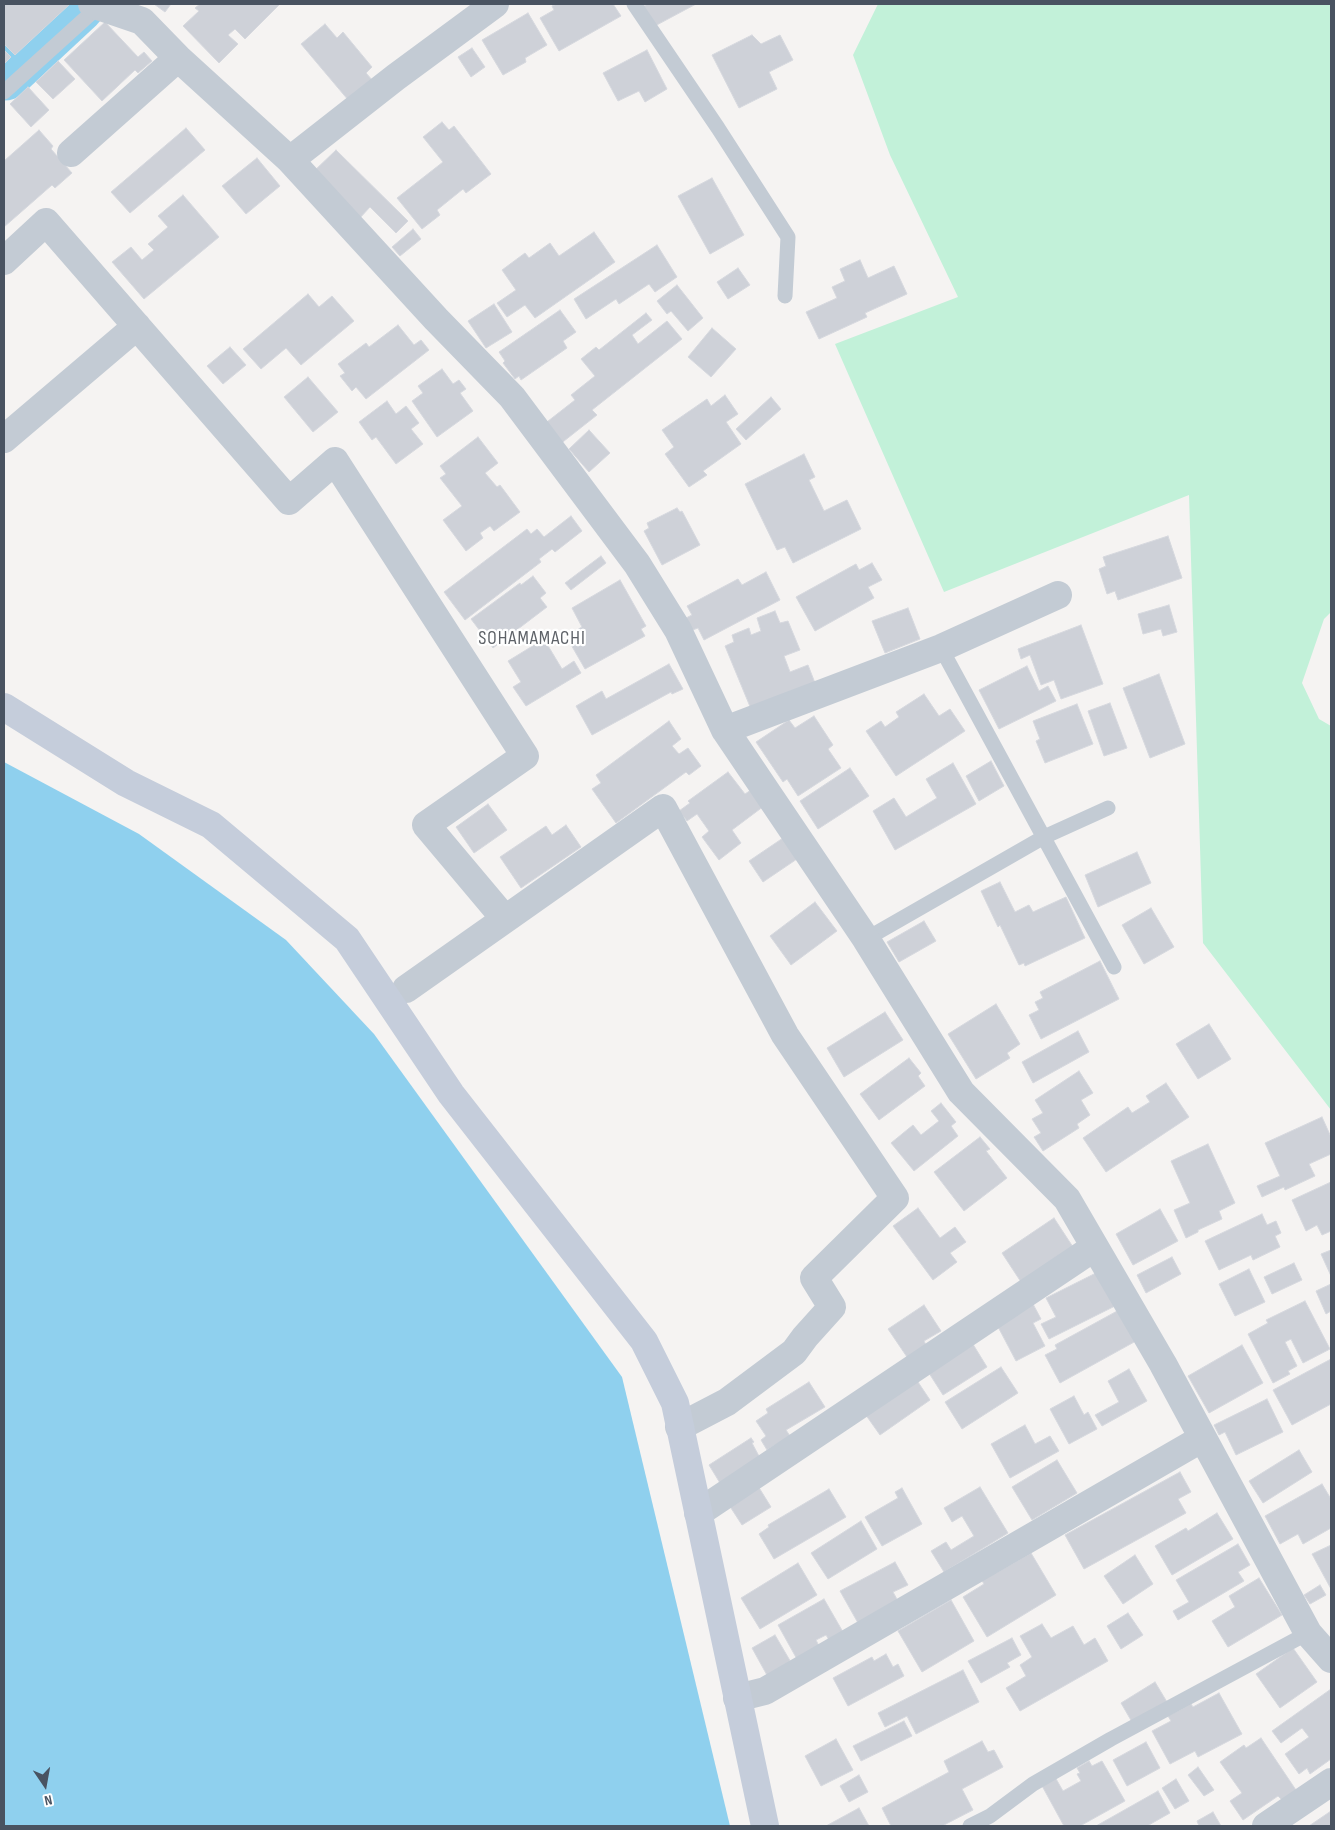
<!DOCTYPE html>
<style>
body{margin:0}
#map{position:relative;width:1335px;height:1830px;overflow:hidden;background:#f5f3f2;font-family:"Sofia Sans Condensed",sans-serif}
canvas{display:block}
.frame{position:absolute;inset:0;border:5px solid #495361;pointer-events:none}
.north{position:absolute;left:20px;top:1760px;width:50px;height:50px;-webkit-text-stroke:4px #fff;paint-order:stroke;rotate:168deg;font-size:14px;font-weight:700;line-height:20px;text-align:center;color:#495361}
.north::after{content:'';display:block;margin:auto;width:18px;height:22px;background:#495361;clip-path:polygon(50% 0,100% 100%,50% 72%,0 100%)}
</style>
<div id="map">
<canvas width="1335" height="1830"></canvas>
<div class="frame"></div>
<div class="north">N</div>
</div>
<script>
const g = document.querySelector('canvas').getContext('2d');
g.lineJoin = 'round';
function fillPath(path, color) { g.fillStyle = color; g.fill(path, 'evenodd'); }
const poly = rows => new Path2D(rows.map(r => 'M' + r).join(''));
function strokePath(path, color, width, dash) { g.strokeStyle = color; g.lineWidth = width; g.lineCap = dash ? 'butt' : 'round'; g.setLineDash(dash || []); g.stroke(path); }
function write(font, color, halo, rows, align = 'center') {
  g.font = font + ' "Sofia Sans Condensed",sans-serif'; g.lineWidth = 4.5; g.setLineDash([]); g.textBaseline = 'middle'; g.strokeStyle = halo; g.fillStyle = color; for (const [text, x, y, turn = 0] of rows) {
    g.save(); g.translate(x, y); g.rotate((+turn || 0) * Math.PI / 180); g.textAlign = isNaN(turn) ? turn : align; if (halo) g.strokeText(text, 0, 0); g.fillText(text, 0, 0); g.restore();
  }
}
fillPath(poly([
 [878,4,1331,4,1331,612,1324,619,1302,683,1319,719,1331,726,1331,1110,1203,943,1189,495,944,592,835,344,958,297,890,155,853,55]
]), '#c2f1d9');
fillPath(poly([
 [4,762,139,834,286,940,374,1034,622,1377,730,1826,4,1826]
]), '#8fd0ee');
strokePath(poly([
 [4,71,76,4]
]), '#8fd0ee', 59);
const building = poly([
 [4,4,70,4,15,55,4,44,4,4],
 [154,4,171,4,165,12,154,4],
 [200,4,280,4,245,39,235,29,228,35,238,44,219,63,183,26,199,11,195,8,200,4],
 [557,4,613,4,621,16,559,51,540,18,554,10,552,6,557,4],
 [648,4,696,4,653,27,642,7,648,4],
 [528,13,547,45,525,58,526,62,503,75,482,40,528,13],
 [105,22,138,57,144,52,152,61,138,73,135,70,102,101,64,60,105,22],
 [325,24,337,38,343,32,372,67,366,73,373,81,349,101,301,44,325,24],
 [752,35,761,44,780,35,793,60,769,72,777,89,739,108,712,55,752,35],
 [472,48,485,67,471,77,458,57,472,48],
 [4,50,11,57,4,64,4,50],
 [647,50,667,89,645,102,639,91,618,101,603,73,647,50],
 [58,61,75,79,53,99,36,82,58,61],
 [28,87,49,110,31,127,10,104,28,87],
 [442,122,449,130,454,126,491,174,466,193,463,189,437,210,440,215,422,229,397,198,443,162,423,137,442,122],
 [186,128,205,150,130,213,111,192,186,128],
 [39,130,53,146,51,149,72,173,55,188,52,185,4,227,4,161,39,130],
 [336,150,408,221,396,233,370,207,359,219,312,173,336,150],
 [257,158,280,186,246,214,222,186,257,158],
 [712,178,744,235,710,254,678,196,712,178],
 [183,195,219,237,144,299,112,262,131,247,142,260,154,250,148,244,168,227,158,216,183,195],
 [413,229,421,239,400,256,392,247,413,229],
 [594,232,615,262,535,318,525,305,507,317,497,303,516,290,502,270,525,253,529,258,550,243,559,256,594,232],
 [657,245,677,277,655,292,649,284,619,304,616,299,586,319,574,299,657,245],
 [860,260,868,278,894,266,907,294,865,313,867,317,819,339,806,312,837,298,832,287,845,281,840,269,860,260],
 [738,268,750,285,728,299,717,282,738,268],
 [677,285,703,318,688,331,671,311,667,314,657,301,677,285],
 [308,294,319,307,332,296,354,321,301,365,286,348,261,369,243,349,308,294],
 [494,304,512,332,486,348,468,321,494,304],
 [560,310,576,332,563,341,567,348,521,380,519,376,515,379,503,363,505,361,499,352,560,310],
 [646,313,652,320,632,335,638,344,667,321,682,339,592,410,597,415,559,445,543,425,575,400,571,395,595,376,581,359,596,347,599,350,646,313],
 [398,325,414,345,421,340,429,350,366,399,356,387,352,391,340,376,345,373,338,364,366,343,369,347,398,325],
 [712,328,736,349,711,377,688,357,712,328],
 [230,347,246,365,223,384,207,366,230,347],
 [442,369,453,384,459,380,466,389,460,393,473,411,437,437,412,401,423,393,418,386,442,369],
 [308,377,338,412,313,432,284,397,308,377],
 [725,395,738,414,726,422,741,444,703,471,707,475,689,487,665,454,674,447,662,430,707,399,711,406,725,395],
 [771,397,781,409,746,440,736,429,771,397],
 [387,401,396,414,406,406,419,423,411,429,423,444,396,464,376,437,372,440,359,422,387,401],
 [589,430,610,453,589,472,569,449,589,430],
 [478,437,498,463,485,473,497,487,500,485,520,512,494,531,490,526,480,533,483,538,466,551,443,520,462,506,440,478,446,474,440,466,478,437],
 [804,454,815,477,809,480,824,511,847,500,861,529,793,563,785,547,777,550,745,484,804,454],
 [677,508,680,512,682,511,700,545,662,565,644,531,649,528,647,523,677,508],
 [571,516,582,531,555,552,552,549,539,559,541,562,465,620,444,592,527,529,531,534,537,529,544,537,571,516],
 [1168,536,1182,578,1118,600,1115,591,1107,594,1099,569,1106,566,1103,557,1168,536],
 [601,556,606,563,571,590,565,583,601,556],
 [872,563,882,580,868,587,874,598,815,631,796,597,856,564,859,570,872,563],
 [766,572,780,600,704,640,698,628,690,631,684,619,692,615,687,606,738,579,742,585,766,572],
 [533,576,546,593,540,598,547,607,493,648,471,619,520,583,521,585,533,576],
 [620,580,646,626,641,629,645,636,585,669,566,636,582,627,572,608,620,580],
 [1169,605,1177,632,1163,636,1161,629,1143,634,1138,614,1169,605],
 [908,608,920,639,885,653,872,621,908,608],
 [775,611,780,623,788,621,800,650,784,656,790,672,808,665,815,683,751,709,725,646,734,642,732,635,749,628,751,635,761,631,757,618,775,611],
 [1081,625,1103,684,1061,699,1054,680,1041,685,1030,655,1021,659,1018,649,1081,625],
 [544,639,562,669,574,661,581,673,526,706,513,687,521,682,508,661,544,639],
 [669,664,683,689,672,694,671,692,592,735,576,706,602,691,606,699,669,664],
 [1027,666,1039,691,1048,686,1056,701,999,729,979,690,1027,666],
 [1159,674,1185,744,1150,758,1123,688,1159,674],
 [924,694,939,716,950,709,965,731,896,776,866,731,881,721,885,727,899,717,896,712,924,694],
 [1110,703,1127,748,1104,756,1088,711,1110,703],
 [1077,704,1093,744,1045,763,1036,741,1040,739,1033,721,1077,704],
 [814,716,833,745,828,749,841,768,798,796,787,779,783,782,756,742,789,720,795,728,814,716],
 [669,721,681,739,672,746,679,754,688,748,701,766,689,775,686,772,616,823,592,789,601,783,596,775,669,721],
 [991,761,1004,786,979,801,966,776,991,761],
 [953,763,976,804,895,850,873,811,894,798,906,817,937,798,926,779,953,763],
 [850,768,869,796,818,829,800,801,850,768],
 [728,772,745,794,751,790,764,806,732,830,741,843,719,860,702,837,709,831,697,814,687,821,679,811,690,803,688,801,728,772],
 [488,804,507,830,474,853,456,827,488,804],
 [566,825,581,847,521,888,500,857,546,826,552,835,566,825],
 [783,838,797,859,763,882,749,861,783,838],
 [1137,852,1151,883,1098,907,1085,875,1137,852],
 [1000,882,1015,912,1029,905,1033,912,1066,897,1085,938,1025,966,1024,963,1019,965,1000,925,998,927,981,891,1000,882],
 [815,902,837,931,791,965,770,936,815,902],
 [1151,908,1174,947,1144,964,1122,925,1151,908],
 [924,921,936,941,899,962,887,942,924,921],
 [1100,961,1119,999,1041,1039,1029,1015,1039,1010,1035,1002,1043,998,1040,992,1100,961],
 [996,1004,1020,1044,1007,1053,1010,1058,976,1079,948,1034,996,1004],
 [885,1012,903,1040,844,1077,827,1048,885,1012],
 [1209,1024,1231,1059,1198,1079,1176,1044,1209,1024],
 [1078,1031,1089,1052,1033,1083,1022,1062,1078,1031],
 [909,1058,921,1073,918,1076,925,1086,879,1120,860,1094,909,1058],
 [1079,1071,1093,1093,1081,1100,1090,1115,1077,1124,1079,1128,1043,1151,1034,1137,1041,1133,1032,1119,1043,1113,1035,1100,1079,1071],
 [1166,1083,1189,1117,1106,1172,1083,1138,1128,1107,1132,1113,1150,1102,1146,1096,1166,1083],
 [941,1103,956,1122,951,1126,958,1136,914,1171,891,1143,913,1125,921,1135,939,1121,931,1111,941,1103],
 [1322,1117,1331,1137,1331,1154,1309,1164,1315,1176,1285,1190,1284,1187,1262,1197,1257,1186,1280,1176,1265,1143,1322,1117],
 [980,1137,990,1149,986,1151,1007,1178,964,1211,934,1172,980,1137],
 [1208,1144,1235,1203,1219,1211,1222,1219,1198,1230,1198,1232,1186,1238,1174,1210,1190,1203,1171,1161,1208,1144],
 [1331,1182,1331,1231,1322,1235,1317,1225,1306,1231,1292,1200,1331,1182],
 [918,1208,940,1238,955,1227,966,1242,950,1253,957,1262,933,1280,893,1226,918,1208],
 [1160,1209,1178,1241,1133,1265,1116,1234,1160,1209],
 [1262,1214,1267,1225,1276,1221,1281,1233,1275,1236,1280,1247,1253,1260,1251,1255,1219,1270,1205,1241,1262,1214],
 [1054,1218,1073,1247,1021,1282,1002,1253,1054,1218],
 [1331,1250,1331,1276,1321,1254,1331,1250],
 [1172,1257,1181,1274,1146,1293,1137,1275,1172,1257],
 [1294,1263,1302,1280,1272,1294,1264,1277,1294,1263],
 [1249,1269,1265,1302,1235,1316,1219,1284,1249,1269],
 [1100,1271,1117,1305,1049,1339,1041,1324,1056,1317,1046,1298,1100,1271],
 [1331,1284,1331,1311,1326,1314,1316,1291,1331,1284],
 [1305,1301,1330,1349,1303,1363,1291,1339,1285,1342,1297,1366,1288,1371,1290,1374,1273,1383,1248,1334,1268,1323,1266,1320,1305,1301],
 [1033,1304,1041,1319,1033,1323,1045,1346,1016,1361,996,1323,1033,1304],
 [924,1305,941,1331,924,1341,926,1345,907,1357,888,1329,924,1305],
 [1119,1310,1136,1341,1060,1383,1045,1355,1057,1349,1055,1345,1119,1310],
 [971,1341,987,1367,943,1395,927,1370,971,1341],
 [1242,1345,1263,1383,1209,1413,1188,1376,1242,1345],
 [1331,1359,1331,1404,1292,1425,1273,1390,1331,1359],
 [1001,1367,1018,1393,962,1429,945,1402,1001,1367],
 [1129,1369,1147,1401,1102,1426,1095,1415,1119,1402,1108,1381,1129,1369],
 [914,1376,930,1400,880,1435,863,1411,914,1376],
 [809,1382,825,1407,786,1430,790,1436,767,1450,761,1440,766,1436,756,1421,768,1413,766,1409,809,1382],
 [1074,1396,1084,1415,1088,1412,1097,1429,1069,1444,1050,1409,1074,1396],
 [1267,1399,1283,1432,1236,1455,1225,1432,1219,1435,1214,1425,1267,1399],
 [1025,1425,1035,1444,1050,1436,1059,1451,1010,1478,991,1444,1025,1425],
 [751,1438,754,1442,752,1443,760,1458,720,1483,709,1465,751,1438],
 [1299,1450,1312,1472,1263,1503,1249,1481,1299,1450],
 [1057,1460,1077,1493,1032,1520,1012,1487,1057,1460],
 [1180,1472,1191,1492,1178,1499,1186,1513,1084,1569,1065,1535,1180,1472],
 [1322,1484,1331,1499,1331,1528,1303,1544,1298,1534,1280,1544,1265,1516,1322,1484],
 [758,1486,771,1507,742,1525,729,1505,758,1486],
 [980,1487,1008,1533,944,1572,931,1551,946,1542,951,1550,974,1536,962,1516,952,1522,944,1508,980,1487],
 [902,1488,922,1524,882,1546,865,1517,898,1498,895,1492,902,1488],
 [829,1489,846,1517,774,1559,759,1534,769,1527,768,1525,829,1489],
 [1217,1513,1233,1539,1172,1575,1155,1546,1186,1528,1188,1531,1217,1513],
 [861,1521,877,1549,828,1579,811,1553,861,1521],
 [1238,1544,1250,1565,1238,1572,1244,1581,1178,1620,1173,1611,1189,1602,1176,1580,1238,1544],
 [1331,1545,1331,1589,1312,1554,1331,1545],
 [1031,1553,1056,1595,987,1637,963,1597,984,1584,981,1579,995,1571,996,1573,1031,1553],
 [1135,1555,1153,1584,1123,1604,1104,1576,1135,1555],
 [895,1562,908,1585,893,1592,898,1601,858,1623,840,1591,895,1562],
 [798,1563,817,1595,760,1629,741,1598,798,1563],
 [1259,1578,1282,1615,1228,1647,1212,1621,1235,1607,1229,1596,1259,1578],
 [1320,1585,1326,1595,1310,1604,1304,1595,1320,1585],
 [824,1599,843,1632,829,1640,826,1635,816,1640,820,1648,798,1661,778,1625,824,1599],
 [951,1600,974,1641,922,1672,898,1631,951,1600],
 [1128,1613,1143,1635,1121,1649,1107,1626,1128,1613],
 [1042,1624,1051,1638,1073,1626,1084,1645,1095,1638,1108,1661,1020,1711,1006,1688,1026,1676,1020,1665,1032,1657,1020,1636,1042,1624],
 [775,1635,792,1664,768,1677,752,1648,775,1635],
 [1012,1638,1021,1655,1007,1663,1010,1667,981,1683,968,1661,1012,1638],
 [1293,1648,1317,1682,1280,1708,1256,1674,1293,1648],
 [886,1654,893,1667,898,1664,904,1676,848,1706,833,1678,872,1657,874,1661,886,1654],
 [963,1670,979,1702,916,1734,907,1716,885,1727,878,1713,963,1670],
 [1155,1682,1167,1702,1132,1722,1121,1703,1155,1682],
 [1331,1689,1331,1759,1310,1774,1307,1768,1299,1774,1285,1754,1309,1737,1302,1728,1281,1743,1272,1731,1331,1689],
 [1219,1693,1242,1734,1198,1757,1195,1751,1170,1764,1152,1731,1171,1721,1168,1716,1191,1704,1193,1707,1219,1693],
 [904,1721,912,1736,861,1761,853,1746,904,1721],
 [1261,1738,1296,1790,1282,1800,1278,1796,1243,1820,1230,1801,1242,1793,1220,1762,1244,1745,1246,1748,1261,1738],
 [836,1739,853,1770,821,1786,805,1756,836,1739],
 [982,1741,988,1752,994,1750,1003,1767,962,1789,973,1810,942,1826,891,1826,882,1808,949,1772,944,1761,982,1741],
 [1146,1742,1160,1768,1127,1786,1113,1760,1146,1742],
 [1089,1761,1092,1766,1102,1761,1125,1801,1080,1826,1064,1826,1041,1784,1055,1777,1063,1791,1081,1781,1077,1774,1080,1773,1077,1768,1089,1761],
 [1198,1767,1214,1790,1204,1796,1188,1775,1198,1767],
 [859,1775,868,1792,849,1802,840,1786,859,1775],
 [1176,1779,1189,1801,1175,1809,1162,1788,1176,1779],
 [1158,1791,1170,1813,1147,1826,1096,1826,1158,1791],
 [859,1808,869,1826,826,1826,859,1808],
 [1331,1811,1331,1826,1309,1826,1331,1811],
 [1213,1812,1221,1826,1199,1826,1197,1821,1213,1812]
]);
fillPath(building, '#ced1d8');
strokePath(building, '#d6d8de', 1);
strokePath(poly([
 [634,4,718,128,788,237,785,296],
 [4,92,99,6],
 [941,648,1114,967],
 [866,939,1044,837,1108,808],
 [970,1826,990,1816,1033,1784,1111,1739,1308,1633]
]), '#c3cbd4', 15);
strokePath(poly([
 [92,4,142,21,178,58,290,160,436,319,512,397,637,564,678,630,725,730,866,939,961,1092,1067,1199,1163,1364,1308,1633,1331,1659],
 [71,153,178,58],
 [290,160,396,77,495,4],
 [4,261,46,222,289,501,335,461,525,756,426,825,505,919],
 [4,439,137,326],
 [725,730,941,648,1058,595],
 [406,989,663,808,785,1035,895,1198,814,1278,832,1307,805,1337,794,1352,727,1402,679,1427],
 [698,1513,1095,1247],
 [737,1698,765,1691,1203,1438],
 [1266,1826,1331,1782]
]), '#c3cbd4', 28);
strokePath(poly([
 [4,707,126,783,211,825,347,939,451,1094,644,1341,675,1403,765,1826]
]), '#c5cddb', 28);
g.letterSpacing = '1px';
write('19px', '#5e6268', '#fff', [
 ["SOHAMAMACHI",532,639]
]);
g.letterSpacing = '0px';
</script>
